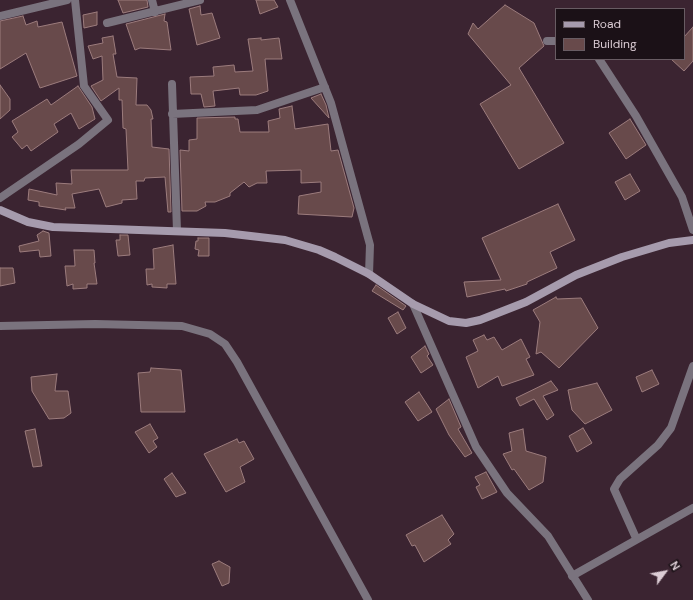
<!DOCTYPE html>
<style>
body{margin:0}
#map{position:relative;width:693px;height:600px;overflow:hidden;background:#3b2431;font-family:"DM Sans",sans-serif}
canvas{display:block}
.legend{position:absolute;left:555px;top:8px;width:130px;height:52px;box-sizing:border-box;background:#1b1117;border:1px solid #685c63;margin:0;padding:5px 7px;list-style:none;font-size:12px;color:#dccdd5}
.legend li{display:flex;align-items:center;gap:8px;height:20px}
.legend b{width:20px;border:1px solid #685c63}
.north{position:absolute;left:645px;top:552px;width:40px;height:40px;-webkit-text-stroke:3px #1b1117;paint-order:stroke;rotate:58deg;font-size:11px;font-weight:700;line-height:16px;text-align:center;color:#dccdd5}
.north::after{content:'';display:block;margin:auto;width:14px;height:18px;background:#dccdd5;clip-path:polygon(50% 0,100% 100%,50% 72%,0 100%)}
</style>
<div id="map">
<canvas width="693" height="600"></canvas>
<ul class="legend">
<li><b style="height:5px;background:#a69bad"></b>Road</li>
<li><b style="height:11px;background:#684a4b"></b>Building</li>
</ul>
<div class="north">N</div>
</div>
<script>
const g = document.querySelector('canvas').getContext('2d');
g.lineJoin = 'round';
function fillPath(path, color) { g.fillStyle = color; g.fill(path, 'evenodd'); }
const poly = rows => new Path2D(rows.map(r => 'M' + r).join(''));
function strokePath(path, color, width, dash) { g.strokeStyle = color; g.lineWidth = width; g.lineCap = dash ? 'butt' : 'round'; g.setLineDash(dash || []); g.stroke(path); }
const building = poly([
 [118,0,147,0,148,7,123,13,118,0],
 [256,0,274,0,278,7,260,14,256,0],
 [505,5,534,23,544,46,519,68,564,143,519,169,480,104,511,85,468,34,473,23,478,29,505,5],
 [200,6,201,15,212,13,220,38,197,45,189,9,200,6],
 [97,12,97,25,84,28,83,15,97,12],
 [165,14,164,21,167,22,171,50,140,48,135,50,126,24,165,14],
 [23,16,26,25,37,21,38,27,62,22,77,76,40,88,26,53,0,69,0,21,23,16],
 [693,27,693,61,684,71,671,59,684,59,684,37,693,27],
 [113,36,116,54,113,54,117,77,137,78,136,105,147,105,151,110,153,119,151,119,152,147,169,149,171,212,168,212,165,177,145,178,144,181,136,181,137,199,122,200,122,203,106,207,99,189,72,194,75,208,65,208,66,210,39,206,39,202,28,200,29,189,57,195,56,183,72,184,71,170,128,170,126,129,123,128,122,100,119,100,119,88,101,101,91,86,103,80,102,56,93,59,88,46,103,43,102,38,113,36],
 [261,38,261,40,279,38,282,59,265,59,268,91,256,95,240,95,239,88,213,91,215,106,204,107,201,94,191,94,190,77,214,76,213,67,234,65,235,72,253,71,248,39,261,38],
 [0,85,10,99,10,110,0,119,0,85],
 [78,86,92,107,95,119,79,129,71,113,54,124,58,132,31,151,27,145,22,149,12,137,18,132,12,121,47,99,51,105,78,86],
 [321,94,326,105,329,118,311,98,321,94],
 [292,106,295,129,328,124,331,151,338,150,354,208,352,217,298,214,299,196,321,192,321,182,301,183,301,170,266,171,267,183,257,183,249,187,244,182,230,193,230,196,215,202,205,202,206,206,197,211,182,211,180,150,189,151,189,140,197,139,197,118,235,117,235,119,238,119,240,132,269,132,268,121,280,118,279,109,292,106],
 [630,119,646,145,626,159,609,133,630,119],
 [630,174,640,191,625,200,615,182,630,174],
 [558,204,575,240,550,252,557,268,527,282,527,284,506,291,505,289,467,297,464,282,501,280,482,238,558,204],
 [43,231,49,233,51,256,40,257,39,250,20,252,19,246,39,241,37,235,43,231],
 [120,235,128,235,130,255,118,256,116,240,120,240,120,235],
 [198,238,209,238,209,256,198,256,199,250,195,249,196,241,198,241,198,238],
 [173,245,176,284,167,284,167,288,152,287,152,284,147,285,146,269,154,269,153,249,173,245],
 [74,250,94,250,95,263,94,263,97,284,87,284,87,288,73,289,73,284,67,286,65,266,75,266,74,250],
 [0,268,13,268,15,283,0,286,0,268],
 [376,285,406,306,403,310,372,291,376,285],
 [556,297,557,299,581,298,598,328,559,368,541,352,536,354,540,322,533,310,556,297],
 [398,312,406,328,397,334,388,318,398,312],
 [484,335,487,340,494,337,502,350,521,339,530,357,526,359,534,375,502,386,498,376,478,388,466,357,478,351,473,340,484,335],
 [425,346,429,354,427,356,433,365,421,373,411,357,425,346],
 [151,368,181,370,185,412,141,412,138,373,150,372,151,368],
 [652,370,659,384,642,392,636,377,652,370],
 [57,374,55,391,68,391,71,413,64,418,49,419,32,391,31,377,57,374],
 [551,381,558,390,543,396,554,415,547,420,534,399,520,406,516,398,551,381],
 [597,383,612,410,585,424,572,410,568,390,597,383],
 [419,392,432,412,418,421,405,402,419,392],
 [449,399,461,427,458,429,472,453,465,457,449,435,436,409,449,399],
 [150,424,158,438,153,441,157,447,149,453,135,432,150,424],
 [583,428,592,443,577,452,569,436,583,428],
 [35,429,42,466,33,467,25,431,35,429],
 [523,429,526,451,546,457,543,482,529,490,514,469,512,470,503,454,512,451,509,433,523,429],
 [237,439,239,443,244,441,254,459,240,467,245,482,226,492,204,454,237,439],
 [486,472,497,492,482,499,476,487,480,485,475,477,486,472],
 [172,473,186,493,176,497,164,479,172,473],
 [442,515,454,534,448,540,451,544,424,562,415,545,412,546,406,535,442,515],
 [219,561,230,567,229,583,222,586,212,564,219,561]
]);
fillPath(building, '#684a4b');
strokePath(building, '#9c7c7d', 1);
strokePath(poly([
 [152,0,155,12],
 [290,0,331,103,370,245,369,274],
 [0,16,67,0],
 [107,23,200,0],
 [547,41,556,41],
 [599,59,636,116,682,197,693,230],
 [172,84,177,231],
 [172,114,257,110,325,87],
 [0,198,79,144,108,120,84,86,75,0],
 [413,304,476,447,507,493,548,536,588,600],
 [0,326,95,324,182,326,210,334,225,344,237,362,368,600],
 [636,538,614,489,620,479,658,445,671,428,693,366],
 [572,576,693,508]
]), '#7a737e', 8);
strokePath(poly([
 [0,210,28,222,53,227,225,233,285,240,319,250,335,257,369,274,413,304,449,321,466,323,480,320,526,302,576,275,622,257,669,243,693,240]
]), '#a69bad', 8);
</script>
